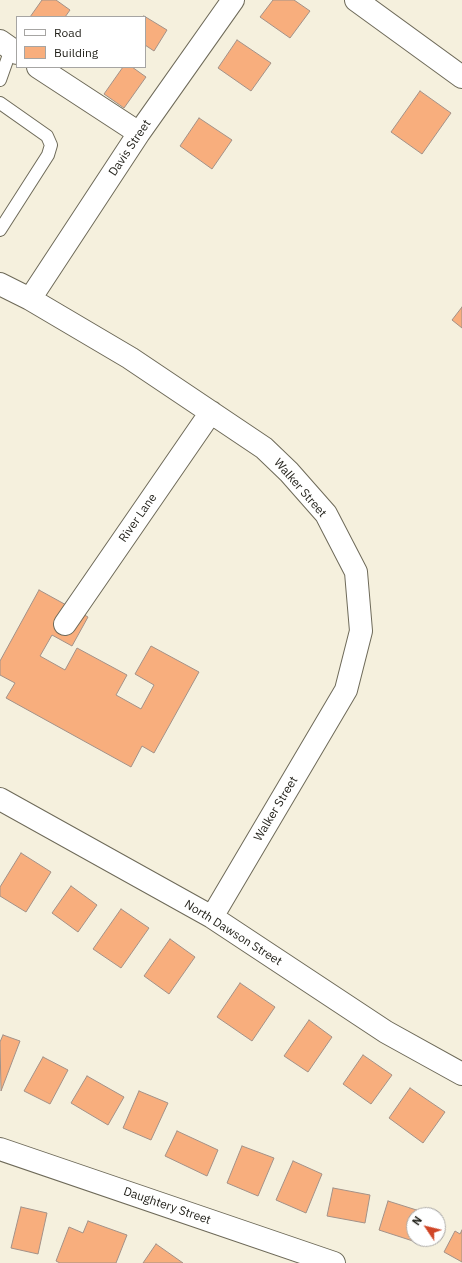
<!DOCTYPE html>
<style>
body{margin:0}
#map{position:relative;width:462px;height:1263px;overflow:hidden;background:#f5f0dd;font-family:"IBM Plex Sans",sans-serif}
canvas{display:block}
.legend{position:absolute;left:16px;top:16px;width:130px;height:52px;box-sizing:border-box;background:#fff;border:1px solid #a6a5a3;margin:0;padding:5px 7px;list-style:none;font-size:12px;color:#201f18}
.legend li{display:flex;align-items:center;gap:8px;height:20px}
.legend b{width:20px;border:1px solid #a6a5a3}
.north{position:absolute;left:406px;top:1207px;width:40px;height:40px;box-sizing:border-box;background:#fff;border:1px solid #a6a5a3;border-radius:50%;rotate:305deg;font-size:11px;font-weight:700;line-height:16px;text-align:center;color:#201f18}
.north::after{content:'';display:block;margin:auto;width:14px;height:18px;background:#d04627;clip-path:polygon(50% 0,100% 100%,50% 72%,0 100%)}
</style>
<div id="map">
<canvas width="462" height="1263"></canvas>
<ul class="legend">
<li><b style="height:5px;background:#fff"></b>Road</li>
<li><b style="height:11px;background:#f8ae7d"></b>Building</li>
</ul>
<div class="north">N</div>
</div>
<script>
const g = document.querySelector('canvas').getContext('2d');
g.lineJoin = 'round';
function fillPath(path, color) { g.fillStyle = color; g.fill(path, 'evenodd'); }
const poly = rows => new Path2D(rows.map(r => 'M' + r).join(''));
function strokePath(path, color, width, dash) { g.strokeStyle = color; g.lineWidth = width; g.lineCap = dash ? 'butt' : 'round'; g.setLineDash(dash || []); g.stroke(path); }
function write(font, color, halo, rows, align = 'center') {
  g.font = font + ' "IBM Plex Sans",sans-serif'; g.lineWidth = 4; g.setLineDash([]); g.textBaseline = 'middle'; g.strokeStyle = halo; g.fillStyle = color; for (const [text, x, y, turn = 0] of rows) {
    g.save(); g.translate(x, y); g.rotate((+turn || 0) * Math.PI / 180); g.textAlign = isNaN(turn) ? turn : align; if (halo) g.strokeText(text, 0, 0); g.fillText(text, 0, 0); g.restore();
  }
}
const building = poly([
 [42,0,56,0,70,10,65,17,30,17,42,0],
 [273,0,294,0,310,11,290,38,260,17,273,0],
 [144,16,167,30,154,51,145,45,145,17,144,16],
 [237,40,271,63,251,91,218,68,237,40],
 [123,67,132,67,146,77,124,108,104,94,123,67],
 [420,91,451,113,422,154,391,132,420,91],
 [199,118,232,140,212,169,180,146,199,118],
 [462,307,462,328,452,320,462,307],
 [39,590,88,617,72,646,52,635,40,656,65,670,77,648,127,675,116,695,141,709,154,685,135,674,151,646,199,672,154,753,142,746,131,767,6,698,15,683,0,675,0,661,39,590],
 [21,853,51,872,26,912,0,896,0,887,21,853],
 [71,886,97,905,78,932,52,913,71,886],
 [121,909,149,928,121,968,93,949,121,909],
 [170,939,195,957,169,994,144,976,170,939],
 [240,983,275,1007,252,1041,217,1017,240,983],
 [309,1020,332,1037,308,1072,284,1056,309,1020],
 [3,1035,20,1041,1,1091,0,1042,3,1035],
 [363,1055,392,1075,371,1104,343,1084,363,1055],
 [43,1057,68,1070,50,1104,24,1091,43,1057],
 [87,1076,124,1097,108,1125,71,1103,87,1076],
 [410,1088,445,1112,423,1143,389,1118,410,1088],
 [139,1091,168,1103,151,1140,123,1128,139,1091],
 [177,1131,218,1150,207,1176,165,1156,177,1131],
 [242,1146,274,1158,258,1196,227,1183,242,1146],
 [293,1161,322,1174,306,1213,276,1200,293,1161],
 [333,1188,370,1195,365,1223,327,1216,333,1188],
 [388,1201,426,1213,425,1215,414,1215,414,1239,417,1239,416,1242,379,1230,388,1201],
 [21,1207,47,1213,38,1254,11,1248,21,1207],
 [88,1221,127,1235,116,1263,60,1263,56,1261,69,1227,83,1233,88,1221],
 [462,1230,462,1262,444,1252,455,1231,460,1234,462,1230],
 [156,1244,183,1263,143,1263,156,1244]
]);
fillPath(building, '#f8ae7d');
strokePath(building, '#a39187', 1);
const lane = poly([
 [0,80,11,49],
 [0,103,47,136,51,145,48,155,0,230]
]);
const street = poly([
 [356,0,462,77],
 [0,41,17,53],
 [38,67,139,133],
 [0,284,30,299,130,358,264,448,289,472,326,514,356,572,361,631,346,690,212,917],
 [30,299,139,133,233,0],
 [65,624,211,412],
 [0,799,212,917,386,1032,462,1074],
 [0,1149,334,1263]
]);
strokePath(lane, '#6e6a59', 14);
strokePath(street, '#6e6a59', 24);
strokePath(lane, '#fff', 12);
strokePath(street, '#fff', 22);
write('12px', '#201f18', '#fff', [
 ["Davis Street",130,148,-56],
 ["Walker Street",300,488,49],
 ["River Lane",138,518,-55],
 ["Walker Street",276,809,-59],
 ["North Dawson Street",233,933,32],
 ["Daughtery Street",167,1206,19]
]);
</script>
